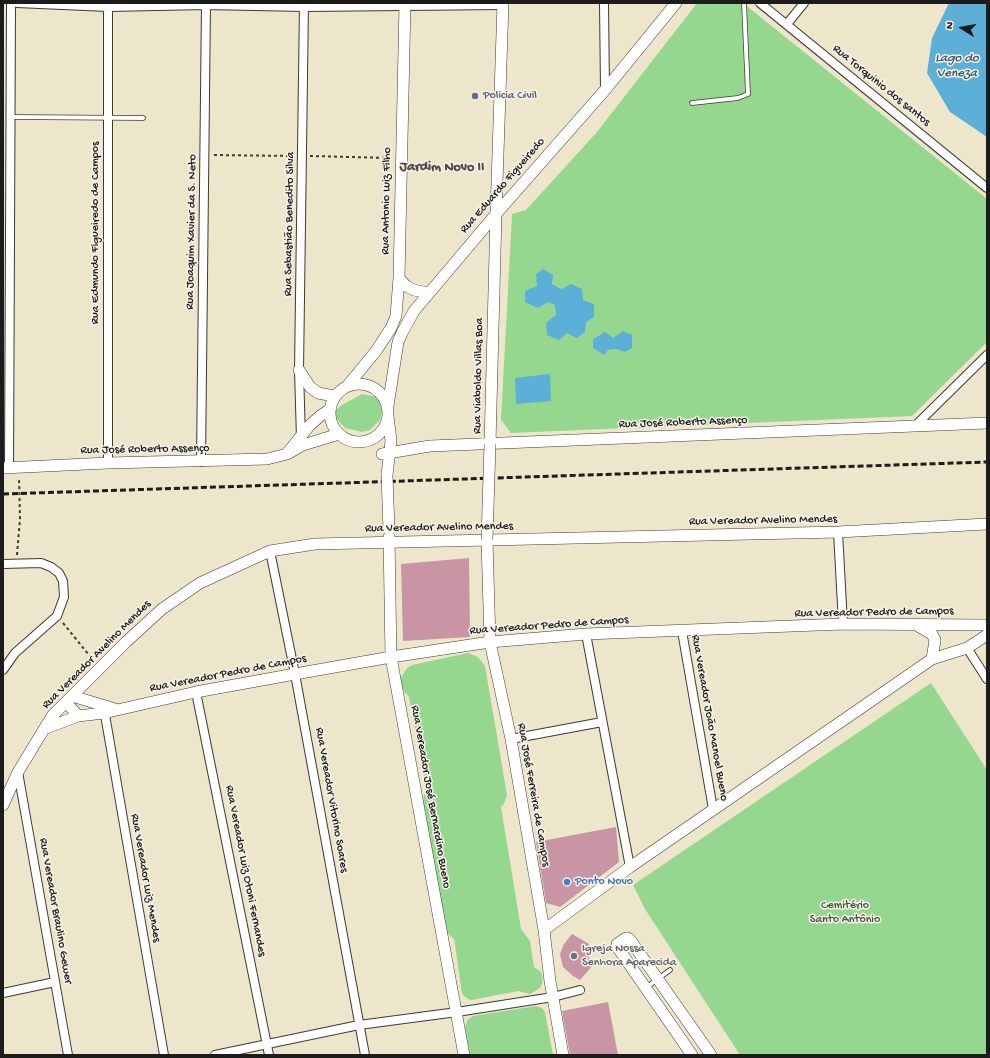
<!DOCTYPE html>
<meta charset="utf-8">
<style>
body{margin:0}
#map{position:relative;width:990px;height:1058px;overflow:hidden;background:#eee6cb;font-family:"Gochi Hand",sans-serif}
canvas{display:block}
.frame{position:absolute;inset:0;border:4px solid #1c1c1c;pointer-events:none}
.north{position:absolute;left:942px;top:8px;width:40px;height:40px;-webkit-text-stroke:3px #f7f3e8;paint-order:stroke;rotate:281deg;font-size:11px;font-weight:700;line-height:16px;text-align:center;color:#1c1c1c}
.north::after{content:'';display:block;margin:auto;width:14px;height:18px;background:#1c1c1c;clip-path:polygon(50% 0,100% 100%,50% 72%,0 100%)}
</style>
<div id="map">
<canvas width="990" height="1058"></canvas>
<div class="frame"></div>
<div class="north">N</div>
</div>
<script>
const g = document.querySelector('canvas').getContext('2d');
g.lineJoin = 'round';
function fillPath(path, color) { g.fillStyle = color; g.fill(path, 'evenodd'); }
const poly = rows => new Path2D(rows.map(r => 'M' + r).join(''));
function strokePath(path, color, width, dash) { g.strokeStyle = color; g.lineWidth = width; g.lineCap = dash ? 'butt' : 'round'; g.setLineDash(dash || []); g.stroke(path); }
function write(font, color, halo, rows, align = 'center') {
  g.font = font + ' "Gochi Hand",sans-serif'; g.lineWidth = 3; g.setLineDash([]); g.textBaseline = 'middle'; g.strokeStyle = halo; g.fillStyle = color; for (const [text, x, y, turn = 0] of rows) {
    g.save(); g.translate(x, y); g.rotate((+turn || 0) * Math.PI / 180); g.textAlign = isNaN(turn) ? turn : align; if (halo) g.strokeText(text, 0, 0); g.fillText(text, 0, 0); g.restore();
  }
}
fillPath(poly([
 [697,3,743,3,987,199,987,342,912,416,511,433,501,420,512,214,526,210,597,132],
 [362,394,378,397,382,411,380,420,370,430,362,432,345,428,335,417,335,411,342,405],
 [468,653,478,657,485,666,507,795,504,804,501,807,521,929,530,941,534,967,541,972,543,981,540,988,530,994,518,991,472,1000,468,999,462,994,455,944,454,939,447,933,423,800,426,787,409,697,401,688,400,679,407,668,412,665],
 [931,683,987,770,987,1055,740,1055,645,909,633,885],
 [536,1006,542,1008,545,1012,553,1055,470,1055,465,1028,467,1021,470,1018,473,1016]
]), '#96d78f');
fillPath(poly([
 [949,3,987,3,987,137,950,112,927,73,932,38],
 [543,269,553,275,552,284,561,289,571,284,582,289,583,300,594,304,594,317,586,322,585,332,577,338,567,333,559,340,547,335,546,323,556,315,555,305,548,302,538,308,525,302,525,291,537,286,536,274],
 [623,331,632,335,632,348,625,352,616,349,608,350,604,355,593,348,593,339,605,332,613,338],
 [550,374,551,401,516,404,515,378]
]), '#5cb0d8');
fillPath(poly([
 [469,558,470,637,403,641,401,564],
 [616,827,619,862,560,907,546,903,536,842],
 [572,934,589,944,587,951,589,958,594,964,580,980,573,976,563,967,560,954,564,944],
 [608,1002,618,1055,570,1055,562,1011]
]), '#c995a4');
const lane = poly([
 [692,103,738,98,748,94,744,3],
 [11,117,143,118],
 [647,987,670,970]
]);
const street = poly([
 [17,3,108,7,206,5,304,7,503,5],
 [108,3,108,463],
 [604,3,605,90],
 [760,3,987,188],
 [787,24,804,3],
 [915,426,987,355],
 [301,439,299,370,304,3],
 [201,462,206,3],
 [9,468,11,3],
 [838,532,843,624],
 [270,551,295,674,365,1055],
 [3,564,41,563,51,567,59,573,63,581,64,597,57,616,15,653,3,670],
 [682,631,713,809],
 [586,634,630,867],
 [967,648,987,679],
 [196,692,269,1055],
 [104,709,164,1055],
 [511,739,602,722],
 [18,772,68,1055],
 [3,993,55,982],
 [215,1055,359,1025,457,1012,553,997,580,990]
]);
const secondary = poly([
 [399,278,406,286,414,290,428,293],
 [299,370,310,387,318,393,334,396],
 '330 413a29 29 0 1 1 58 0a29 29 0 1 1-58 0Z',
 [348,385,376,351,391,328,396,316,399,278,405,3],
 [388,406,398,342,402,333,414,311,496,214,605,90,676,3],
 [490,444,496,214,503,3],
 [289,451,309,426,320,416,329,410],
 [382,454,430,446,987,423],
 [3,468,108,463,267,459,287,454,303,445,339,434],
 [387,475,391,441,388,416],
 [389,537,391,657,464,1055],
 [487,540,490,642,511,739,544,930,550,981,563,1055],
 [918,626,932,634,935,640,932,659],
 [72,696,115,709],
 [66,702,78,716,104,713,196,692,295,674,391,657,490,642,586,634,843,624,987,625],
 [44,729,78,716],
 [3,805,18,772,52,716,126,642,162,609,200,583,270,551,315,544,838,532,987,524],
 [544,930,630,867,932,659,967,648,987,635],
 [692,1055,618,948,617,944,626,938,628,938,631,941,711,1055]
]);
strokePath(lane, '#3c3a36', 5.5);
strokePath(street, '#3c3a36', 10);
strokePath(secondary, '#3c3a36', 12);
strokePath(poly([
 [214,155,293,156],
 [310,156,391,158],
 [17,555,20,519,19,477],
 [63,623,93,660]
]), '#3c3a36', 2, [3, 3]);
strokePath(lane, '#fff', 4);
strokePath(street, '#fff', 8);
strokePath(secondary, '#fff', 11);
strokePath(poly([
 [3,494,987,462]
]), '#1c1c1c', 3, [6, 3]);
const secondaryBridge = poly([
 [387,475,389,530],
 [487,540,490,444]
]);
strokePath(secondaryBridge, '#3c3a36', 12, []);
strokePath(secondaryBridge, '#fff', 11);
for (const [x, y, r, color] of [
 [475,96,4,"#5c6f8a"],
 [567,882,4,"#3f7fe0"],
 [574,956,4,"#6b7280"]
]) { const dot = new Path2D(); dot.arc(x, y, r, 0, 2 * Math.PI); g.fillStyle = color; g.fill(dot); strokePath(dot, '#f7f3e8', 1.5); }
write('12px', '#1c1c1c', '#f7f3e8', [
 ["Rua Torquinio dos santos",881,86,39],
 ["Rua Eduardo Figueiredo",503,186,-49],
 ["Rua Antonio Luiz Filho",387,201,-89],
 ["Rua Sebastião Benedito Silva",290,224,-89],
 ["Rua Joaquim Xavier da S. Neto",192,232,-89],
 ["Rua Edmundo Figueiredo de Campos",96,233,-90],
 ["Rua Viaboldo Villas Boa",479,376,-89],
 ["Rua José Roberto Assenço",683,423,-2],
 ["Rua José Roberto Assenço",145,450,-1],
 ["Rua Vereador Avelino Mendes",763,521,-1],
 ["Rua Vereador Avelino Mendes",439,528,-1],
 ["Rua Vereador Pedro de Campos",874,613,-1],
 ["Rua Vereador Pedro de Campos",549,626,-4],
 ["Rua Vereador Avelino Mendes",97,655,-45],
 ["Rua Vereador Pedro de Campos",228,674,-11],
 ["Rua Vereador João Manoel Bueno",709,718,80],
 ["Rua José Ferreira de Campos",533,795,80],
 ["Rua Vereador José Bernardino Bueno",430,797,80],
 ["Rua Vereador Vitorino Soares",331,800,80],
 ["Rua Vereador Luiz Otoni Fernandes",245,871,79],
 ["Rua Vereador Luiz Mendes",145,878,80],
 ["Rua Vereador Braulino Gewer",55,911,80]
]);
write('12px', '#4e5e75', '#f7f3e8', [
 ["Policia Civil",483,96]
], 'left');
write('12px', '#366cbe', '#f7f3e8', [
 ["Ponto Novo",575,882]
], 'left');
write('12px', '#41543e', '#f7f3e8', [
 ["Cemitério",845,906],
 ["Santo Antônio",845,920]
]);
write('12px', '#5b616d', '#f7f3e8', [
 ["Igreja Nossa",582,949],
 ["Senhora Aparecida",582,963]
], 'left');
write('italic 13px', '#365767', '#f7f3e8', [
 ["Lago do",957,59],
 ["Veneza",957,74]
]);
write('bold 14px', '#59464c', '#f7f3e8', [
 ["Jardim Novo II",442,168]
]);
</script>
